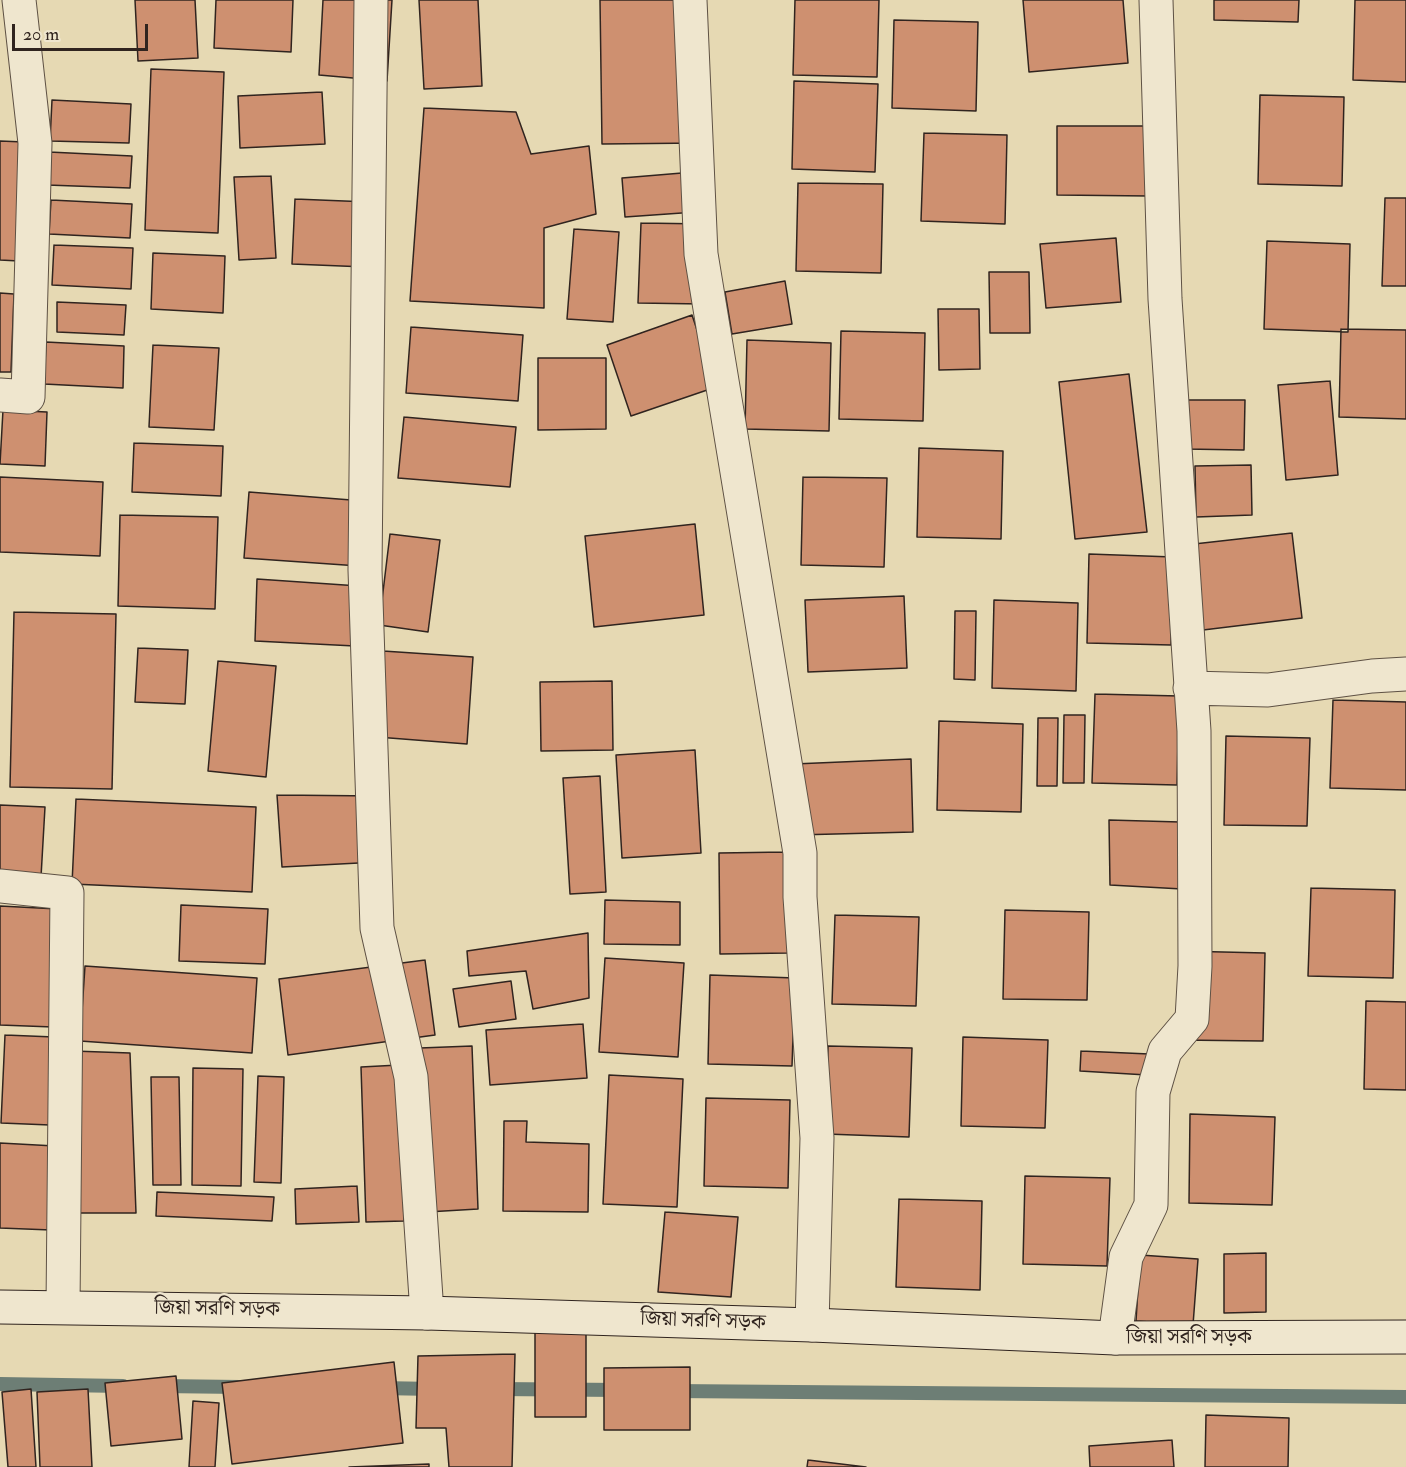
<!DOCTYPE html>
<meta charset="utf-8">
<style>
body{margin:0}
#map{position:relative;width:1406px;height:1467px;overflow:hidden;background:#e6d9b3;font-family:"IM FELL Double Pica",serif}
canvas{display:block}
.scale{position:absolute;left:12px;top:24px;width:136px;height:27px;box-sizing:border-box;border:3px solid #30241f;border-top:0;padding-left:8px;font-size:18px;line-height:21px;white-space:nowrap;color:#30241f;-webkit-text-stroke:4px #efe6ce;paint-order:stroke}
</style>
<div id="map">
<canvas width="1406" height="1467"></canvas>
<div class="scale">20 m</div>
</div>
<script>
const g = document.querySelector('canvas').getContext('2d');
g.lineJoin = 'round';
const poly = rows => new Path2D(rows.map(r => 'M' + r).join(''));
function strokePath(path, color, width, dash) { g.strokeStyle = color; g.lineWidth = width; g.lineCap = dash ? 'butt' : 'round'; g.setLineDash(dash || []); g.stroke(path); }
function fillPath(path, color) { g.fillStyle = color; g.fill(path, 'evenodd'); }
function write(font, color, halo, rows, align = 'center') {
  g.font = font + ' "IM FELL Double Pica","Noto Serif Bengali",serif'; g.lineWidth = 4.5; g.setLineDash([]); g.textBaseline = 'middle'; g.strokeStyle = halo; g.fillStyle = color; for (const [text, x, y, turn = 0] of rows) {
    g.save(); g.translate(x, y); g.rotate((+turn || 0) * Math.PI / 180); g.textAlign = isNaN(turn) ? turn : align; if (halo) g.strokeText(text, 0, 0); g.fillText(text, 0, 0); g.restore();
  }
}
strokePath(poly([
 [0,1384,123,1386],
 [160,1386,240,1387],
 [379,1388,435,1389],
 [496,1389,621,1390],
 [673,1391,1406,1397]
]), '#6d7e75', 14);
const building = poly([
 [135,0,195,0,198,58,138,61,135,0],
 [216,0,293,0,291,52,214,48,216,0],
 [323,0,392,0,387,81,319,75,323,0],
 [419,0,478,0,482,86,424,89,419,0],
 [600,0,698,0,700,143,602,144,600,0],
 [795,0,879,0,877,77,793,75,795,0],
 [1023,0,1123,0,1128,63,1029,72,1023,0],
 [1214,0,1299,0,1298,22,1214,20,1214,0],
 [1355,0,1406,0,1406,82,1353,80,1355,0],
 [894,20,978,22,976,111,892,108,894,20],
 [151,69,224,72,218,233,145,230,151,69],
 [794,81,878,84,875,172,792,169,794,81],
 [322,92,325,144,240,148,238,96,322,92],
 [1260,95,1344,97,1342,186,1258,184,1260,95],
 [52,100,131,104,129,143,50,141,52,100],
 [424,108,516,112,531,154,589,146,596,214,544,228,544,308,410,301,424,108],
 [1057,126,1150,126,1149,196,1057,195,1057,126],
 [924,133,1007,135,1005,224,921,221,924,133],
 [0,141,24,142,19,261,0,260,0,141],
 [49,152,132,156,130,188,47,185,49,152],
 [706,171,710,211,625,217,622,178,706,171],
 [271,176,276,258,239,260,234,177,271,176],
 [798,183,883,184,881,273,796,271,798,183],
 [1385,198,1406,198,1406,286,1382,286,1385,198],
 [295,199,369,202,366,267,292,264,295,199],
 [51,200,132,204,130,238,49,234,51,200],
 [641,223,706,224,703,304,638,303,641,223],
 [574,229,619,232,613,322,567,319,574,229],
 [1116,238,1121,302,1046,308,1040,244,1116,238],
 [1267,241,1350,244,1348,332,1264,329,1267,241],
 [54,245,133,248,131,289,52,285,54,245],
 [153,253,225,256,223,313,151,309,153,253],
 [989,272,1029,272,1030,333,990,333,989,272],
 [785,281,792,324,732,334,725,292,785,281],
 [0,293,14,294,11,372,0,372,0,293],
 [57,302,126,305,124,335,57,332,57,302],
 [938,309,979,309,980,369,939,370,938,309],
 [692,315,716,387,631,416,607,345,692,315],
 [411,327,523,335,518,401,406,393,411,327],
 [1341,329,1406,330,1406,419,1339,417,1341,329],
 [841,331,925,333,923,421,839,419,841,331],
 [747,340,831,343,829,431,745,429,747,340],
 [46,342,124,346,123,388,44,384,46,342],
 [153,345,219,348,214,430,149,427,153,345],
 [538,358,606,358,606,429,538,430,538,358],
 [1129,374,1147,532,1075,539,1059,382,1129,374],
 [1330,381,1338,475,1286,480,1278,385,1330,381],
 [1185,400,1245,400,1244,450,1185,449,1185,400],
 [3,410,47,412,45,466,0,464,3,410],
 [404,417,516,427,510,487,398,478,404,417],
 [134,443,223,446,221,496,132,492,134,443],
 [919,448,1003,451,1001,539,917,537,919,448],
 [1251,465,1252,515,1196,517,1195,466,1251,465],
 [0,477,103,482,100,556,0,552,0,477],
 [803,477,887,478,884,567,801,565,803,477],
 [249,492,364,501,359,566,244,558,249,492],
 [120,515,218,517,215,609,118,606,120,515],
 [695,524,704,615,594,627,585,536,695,524],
 [1292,533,1302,618,1203,630,1194,544,1292,533],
 [390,534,440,540,428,632,379,625,390,534],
 [1089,554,1173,557,1171,645,1087,643,1089,554],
 [257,579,359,586,355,646,255,641,257,579],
 [904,596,907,668,808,672,805,600,904,596],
 [994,600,1078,603,1076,691,992,688,994,600],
 [955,611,976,611,975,680,954,679,955,611],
 [14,612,116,614,112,789,10,787,14,612],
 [138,648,188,650,185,704,135,702,138,648],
 [383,651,473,657,467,744,377,737,383,651],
 [218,661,276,666,266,777,208,771,218,661],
 [612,681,613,750,541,751,540,682,612,681],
 [1095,694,1179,696,1177,785,1092,783,1095,694],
 [1333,700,1406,702,1406,790,1330,788,1333,700],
 [1064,715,1085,715,1084,783,1063,783,1064,715],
 [1038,718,1058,718,1057,786,1037,786,1038,718],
 [939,721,1023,724,1021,812,937,810,939,721],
 [1226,736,1310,738,1307,826,1224,825,1226,736],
 [695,750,701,853,622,858,616,755,695,750],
 [911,759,913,832,796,835,794,764,911,759],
 [600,776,606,892,570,894,563,778,600,776],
 [277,795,377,796,378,862,282,867,277,795],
 [76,799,256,807,252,892,72,884,76,799],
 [0,805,45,807,41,877,0,875,0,805],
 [1109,820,1180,822,1182,889,1110,885,1109,820],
 [786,852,788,953,720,954,719,853,786,852],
 [1311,888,1395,890,1393,978,1308,976,1311,888],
 [605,900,680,902,680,945,604,944,605,900],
 [181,905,268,909,265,964,179,961,181,905],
 [0,906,58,909,53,1027,0,1025,0,906],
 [1005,910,1089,912,1087,1000,1003,999,1005,910],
 [835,915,919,917,916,1006,832,1004,835,915],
 [588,933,589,998,533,1009,526,971,469,976,467,951,588,933],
 [1181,951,1265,953,1263,1041,1179,1040,1181,951],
 [605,958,684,963,678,1057,599,1052,605,958],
 [425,960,435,1035,288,1055,279,979,425,960],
 [85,966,257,978,252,1053,80,1041,85,966],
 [710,975,795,978,792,1066,708,1064,710,975],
 [511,981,516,1019,459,1027,453,989,511,981],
 [1366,1001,1406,1002,1406,1090,1364,1089,1366,1001],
 [583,1024,587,1078,490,1085,486,1030,583,1024],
 [5,1035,54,1037,50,1125,1,1123,5,1035],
 [963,1037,1048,1040,1045,1128,961,1126,963,1037],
 [472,1046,478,1209,427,1212,420,1048,472,1046],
 [828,1046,912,1048,909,1137,826,1134,828,1046],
 [73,1051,130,1053,136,1213,76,1213,73,1051],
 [1081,1051,1149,1054,1147,1075,1080,1071,1081,1051],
 [399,1065,404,1221,366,1222,361,1067,399,1065],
 [193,1068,243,1069,241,1186,192,1185,193,1068],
 [609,1075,683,1079,677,1207,603,1204,609,1075],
 [258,1076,284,1077,281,1183,254,1182,258,1076],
 [151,1077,179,1077,181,1185,153,1185,151,1077],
 [706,1098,790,1100,788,1188,704,1186,706,1098],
 [1190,1114,1275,1117,1272,1205,1189,1203,1190,1114],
 [504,1121,527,1121,526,1142,589,1144,588,1212,503,1211,504,1121],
 [0,1143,55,1146,51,1230,0,1228,0,1143],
 [1025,1176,1110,1178,1107,1266,1023,1264,1025,1176],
 [357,1186,359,1222,296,1224,295,1189,357,1186],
 [157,1192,274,1197,272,1221,156,1216,157,1192],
 [899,1199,982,1201,980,1290,896,1287,899,1199],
 [665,1212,738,1217,731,1297,658,1292,665,1212],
 [1266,1253,1266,1312,1224,1313,1224,1254,1266,1253],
 [1140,1255,1198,1259,1193,1325,1136,1321,1140,1255],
 [586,1327,586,1417,535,1417,535,1328,586,1327],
 [515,1354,512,1467,449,1467,446,1428,416,1428,418,1356,515,1354],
 [394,1362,403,1443,232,1464,222,1383,394,1362],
 [690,1367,690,1430,604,1430,604,1368,690,1367],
 [176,1376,182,1439,111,1446,105,1383,176,1376],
 [31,1389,36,1467,8,1467,2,1392,31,1389],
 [88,1389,92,1467,40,1467,37,1392,88,1389],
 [193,1401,219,1403,215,1467,189,1467,193,1401],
 [1206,1415,1289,1418,1288,1467,1205,1467,1206,1415],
 [1172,1440,1174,1467,1090,1467,1089,1446,1172,1440],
 [808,1460,866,1467,807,1467,808,1460],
 [429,1464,429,1467,349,1467,429,1464]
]);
fillPath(building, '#ce9070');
strokePath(building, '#30241f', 1.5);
const minor = poly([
 [371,0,365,570,377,928,411,1077,427,1313],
 [690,0,701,254,800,853,800,897,817,1138,812,1325],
 [0,395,28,397,35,143,19,0],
 [1190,688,1268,690,1372,676,1406,674],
 [0,886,67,893,63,1307],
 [1115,1338,1126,1257,1151,1205,1153,1092,1165,1051,1192,1019,1195,966,1194,731,1165,299,1156,0]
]);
const secondary = poly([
 [0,1307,427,1313,812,1325,1115,1338,1406,1337]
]);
strokePath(minor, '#5e5144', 35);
strokePath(secondary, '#30241f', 35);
strokePath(minor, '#efe6ce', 33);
strokePath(secondary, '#efe6ce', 33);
write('21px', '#30241f', '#efe6ce', [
 ["জিয়া সরণি সড়ক",217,1310,1],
 ["জিয়া সরণি সড়ক",703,1322,2],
 ["জিয়া সরণি সড়ক",1189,1338]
]);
</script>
